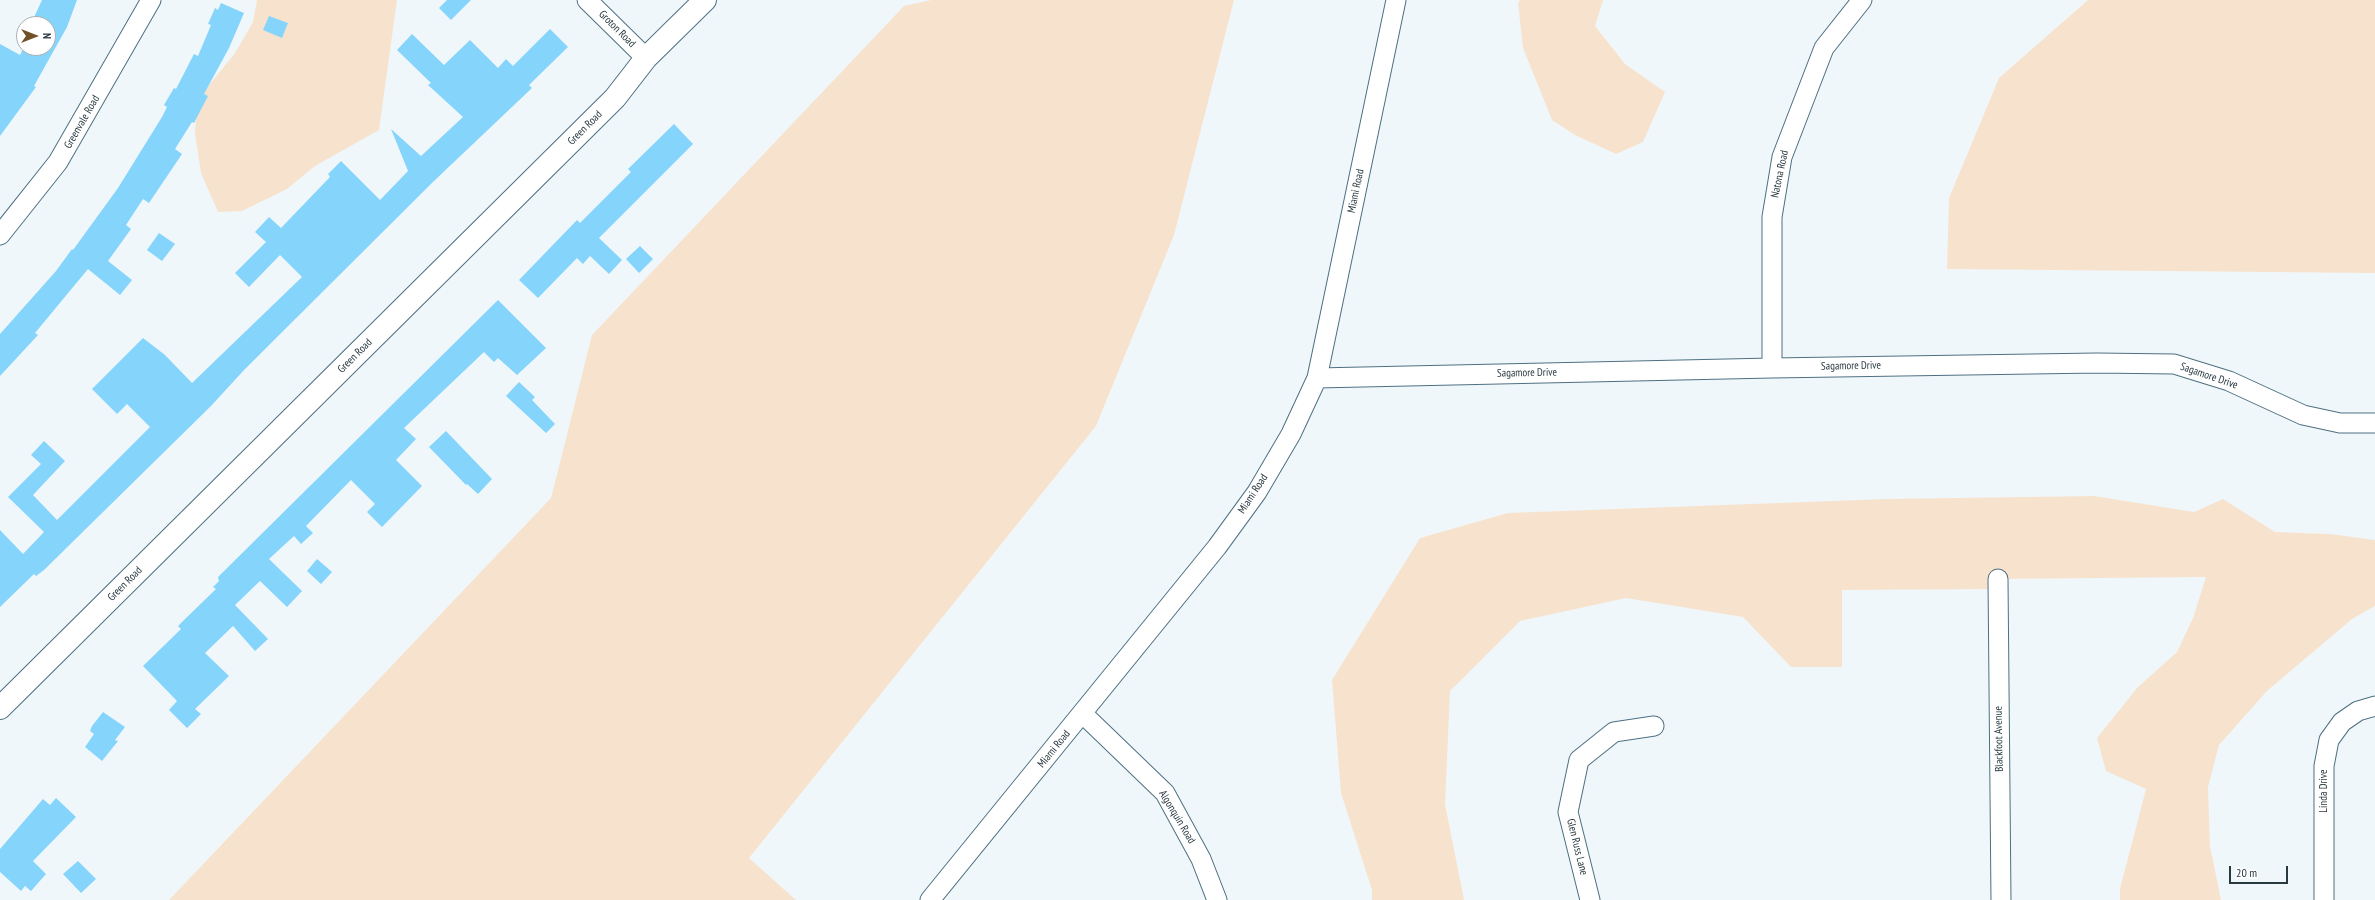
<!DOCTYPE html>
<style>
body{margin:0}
#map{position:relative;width:2375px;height:900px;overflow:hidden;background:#f0f7fb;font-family:"PT Sans Narrow",sans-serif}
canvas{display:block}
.north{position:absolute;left:16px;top:16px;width:40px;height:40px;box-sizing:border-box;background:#fff;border:1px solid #a9b0b3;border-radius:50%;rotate:90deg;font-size:11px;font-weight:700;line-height:16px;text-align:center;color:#293940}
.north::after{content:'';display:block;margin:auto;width:14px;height:18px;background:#725028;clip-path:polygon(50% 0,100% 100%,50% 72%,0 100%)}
.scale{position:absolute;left:2229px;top:866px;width:59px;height:18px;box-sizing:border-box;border:2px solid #293940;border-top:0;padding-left:5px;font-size:12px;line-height:14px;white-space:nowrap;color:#293940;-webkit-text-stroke:3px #fff;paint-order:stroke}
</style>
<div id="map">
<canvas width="2375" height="900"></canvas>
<div class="north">N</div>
<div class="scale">20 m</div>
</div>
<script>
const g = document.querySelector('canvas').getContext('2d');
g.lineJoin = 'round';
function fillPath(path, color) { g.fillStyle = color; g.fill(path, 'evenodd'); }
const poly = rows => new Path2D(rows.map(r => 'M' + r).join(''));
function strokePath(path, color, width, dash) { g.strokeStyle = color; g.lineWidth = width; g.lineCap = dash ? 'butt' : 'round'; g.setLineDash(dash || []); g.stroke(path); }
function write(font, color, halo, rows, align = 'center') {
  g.font = font + ' "PT Sans Narrow",sans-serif'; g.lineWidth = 3; g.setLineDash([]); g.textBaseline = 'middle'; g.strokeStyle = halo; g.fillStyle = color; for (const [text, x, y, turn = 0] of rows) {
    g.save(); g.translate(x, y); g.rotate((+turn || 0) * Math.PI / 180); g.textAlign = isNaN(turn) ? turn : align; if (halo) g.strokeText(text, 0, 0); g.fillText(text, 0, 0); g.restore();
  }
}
fillPath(poly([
 [257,0,397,0,379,130,315,166,287,189,242,211,218,212,201,173,195,133,197,100,235,53,253,22],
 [931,0,1234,0,1174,235,1096,426,749,858,796,900,169,900,551,498,592,335,904,6],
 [1520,0,1603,0,1595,26,1625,64,1665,92,1643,142,1616,154,1575,135,1552,120,1523,48,1518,3],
 [2088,0,2375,0,2375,273,1947,269,1949,198,1999,78],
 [2094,496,2194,512,2223,499,2275,532,2330,534,2375,540,2375,606,2352,619,2267,691,2219,745,2208,787,2210,846,2221,900,2120,900,2120,889,2146,789,2106,771,2097,738,2137,688,2177,652,2193,618,2206,577,1998,579,1998,589,1842,590,1842,667,1791,667,1743,617,1626,598,1520,621,1450,691,1445,804,1464,900,1372,900,1372,890,1341,793,1332,680,1420,538,1508,513,1886,499]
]), '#f7e3cd');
fillPath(poly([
 [42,0,77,0,67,27,34,86,36,87,0,136,0,44,20,55,24,47,48,48,48,24,31,24],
 [447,0,471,0,451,20,439,8],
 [221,3,244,13,229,48,204,94,208,96,194,123,192,122,175,149,182,154,149,203,143,199,126,225,131,229,108,261,132,280,120,295,88,269,35,333,38,335,0,376,0,334,56,271,72,249,73,250,118,188,162,117,167,107,164,105,174,88,176,89,194,54,198,56,211,25,208,24,215,8,218,10],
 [269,16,288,23,282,38,263,30],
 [550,29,568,47,529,85,532,88,434,181,245,369,211,406,44,570,36,576,34,574,0,607,0,530,23,554,44,532,8,497,41,464,31,455,44,441,65,461,33,495,57,520,150,427,127,404,117,414,92,389,143,338,165,355,192,383,302,277,280,255,249,287,235,273,266,242,255,232,269,217,281,228,330,177,328,174,341,161,380,200,408,171,391,129,421,156,463,117,428,85,431,83,397,50,412,34,444,65,470,40,498,68,506,59,513,66],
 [674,124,693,144,599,238,622,260,609,274,590,256,583,264,577,258,538,298,519,280,577,220,580,223,631,172,628,169],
 [159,233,175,244,162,261,147,250],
 [640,246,653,259,639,273,626,259],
 [498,300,546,348,517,375,498,358,494,362,484,352,404,428,416,439,396,460,422,486,382,527,367,512,375,504,351,480,306,526,313,533,301,544,294,536,269,559,302,591,287,607,260,581,235,605,268,639,255,651,233,626,205,653,229,676,195,709,201,714,187,728,169,710,177,701,143,666,181,629,178,626,184,620,216,589,213,587,219,581,218,577],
 [519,382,535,397,532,400,555,424,546,433,506,396],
 [446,431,492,479,478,494,467,484,466,485,429,447],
 [317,559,332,572,321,584,307,571],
 [103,712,125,727,115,740,118,741,102,761,85,747,94,734,90,731,92,726],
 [56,798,76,817,33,861,46,874,31,891,25,886,21,891,0,872,0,849,43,799,50,805],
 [78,861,96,879,81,893,63,874]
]), '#85d4fb');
const minor = poly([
 [587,0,646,58],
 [0,235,58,162,151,0],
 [1772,368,1772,217,1782,157,1824,48,1862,0],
 [1317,378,1772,368,2097,363,2174,364,2229,381,2303,415,2340,423,2375,423],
 [1998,579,2001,900],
 [1083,714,1165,793,1201,859,1217,900],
 [930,900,1217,547,1257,492,1291,434,1317,378,1396,0],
 [1590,900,1568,812,1579,760,1614,732,1654,726],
 [2324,900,2324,766,2329,740,2342,722,2358,711,2375,706]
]);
const secondary = poly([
 [0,708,615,98,646,58,705,0]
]);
strokePath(minor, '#4d7081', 21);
strokePath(secondary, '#4d7081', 24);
strokePath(minor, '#fff', 19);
strokePath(secondary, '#fff', 22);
write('11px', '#293940', '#fff', [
 ["Groton Road",617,29,45],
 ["Greenvale Road",82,122,-60],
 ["Green Road",585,128,-45],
 ["Natona Road",1780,174,-78],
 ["Miami Road",1356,191,-78],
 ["Green Road",355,356,-45],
 ["Sagamore Drive",1851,366,-1],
 ["Sagamore Drive",1527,373,-1],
 ["Sagamore Drive",2209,376,19],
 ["Miami Road",1253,494,-57],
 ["Green Road",125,584,-45],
 ["Blackfoot Avenue",1999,739,-91],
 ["Miami Road",1054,749,-51],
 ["Linda Drive",2324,791,-90],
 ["Algonquin Road",1177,817,59],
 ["Glen Russ Lane",1577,847,76]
]);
</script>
